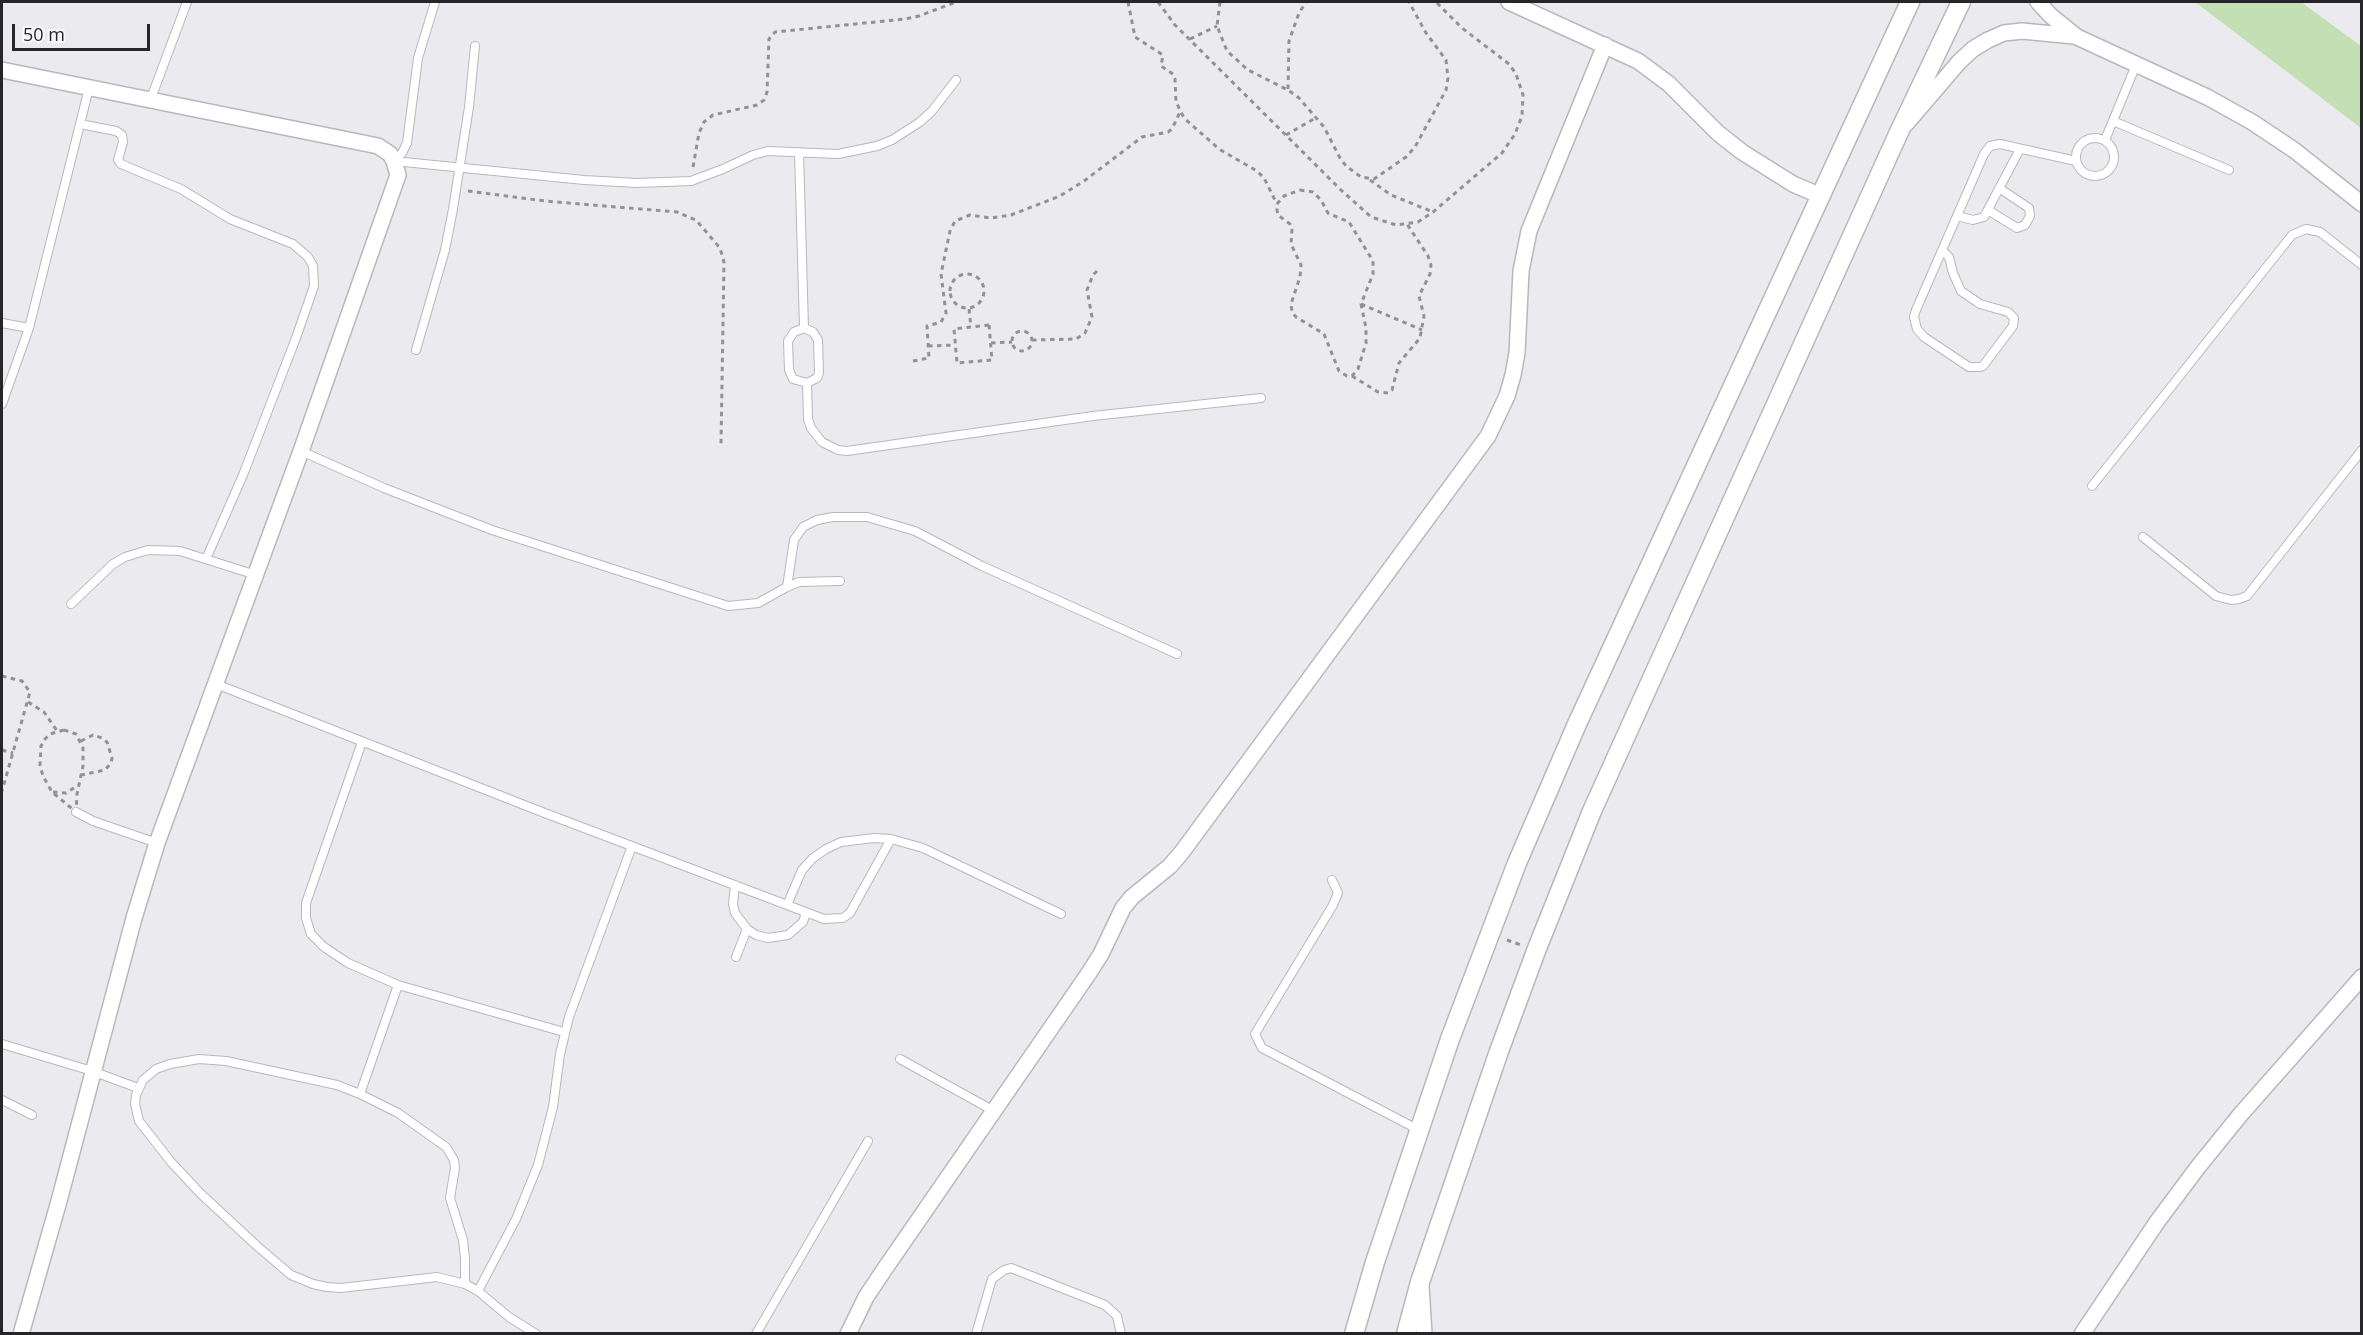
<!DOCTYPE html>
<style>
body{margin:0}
#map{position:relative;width:2363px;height:1335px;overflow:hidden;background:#ebebef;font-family:"Open Sans",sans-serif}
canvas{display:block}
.frame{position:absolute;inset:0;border:3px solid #262628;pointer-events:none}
.scale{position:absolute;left:12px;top:24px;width:138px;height:27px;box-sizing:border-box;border:3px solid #262628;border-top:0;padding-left:8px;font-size:18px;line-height:21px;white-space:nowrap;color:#262628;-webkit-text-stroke:4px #f9f9fd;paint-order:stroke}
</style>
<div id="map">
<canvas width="2363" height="1335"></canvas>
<div class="frame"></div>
<div class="scale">50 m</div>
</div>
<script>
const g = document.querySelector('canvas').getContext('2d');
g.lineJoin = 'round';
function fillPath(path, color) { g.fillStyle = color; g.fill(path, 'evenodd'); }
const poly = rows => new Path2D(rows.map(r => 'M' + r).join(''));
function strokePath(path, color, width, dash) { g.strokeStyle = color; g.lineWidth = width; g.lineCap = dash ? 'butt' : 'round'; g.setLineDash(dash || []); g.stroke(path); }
fillPath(poly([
 [2195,2,2301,2,2361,46,2361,128]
]), '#c2e0b3');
const service = poly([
 [150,101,187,2],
 [2113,121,2229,170],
 [80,124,116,131,122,135,123,142,118,160,121,164,181,189,230,219,293,244,308,257,313,266,314,286,296,338,243,475,206,559],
 '2076 157a19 19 0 1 1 38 0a19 19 0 1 1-38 0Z',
 [2105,140,2136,65],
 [799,152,804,328],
 [394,161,584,180,637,183,691,181,723,169,753,155,768,151,838,154,877,146,892,140,920,122,932,111,956,80],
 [394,161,402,153,407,143,418,58,435,2],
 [1988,210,2017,228,2025,225,2030,216,2029,208,1999,188],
 [1957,216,1973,220,1984,217,2020,149],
 [1942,250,1949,257,1953,273,1961,291,1980,304,2008,312,2014,318,2013,326,1983,366,1980,367,1969,367,1924,337,1917,329,1914,317,1916,310,1984,154,1990,146,2000,144,2076,161],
 [2,323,29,328],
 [804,328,813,332,818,340,819,373,817,378,807,383,793,379,789,370,788,341,794,332,804,328],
 [416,350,445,250,453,209,469,107,475,46],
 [807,383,808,419,811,428,822,442,838,450,847,451,1093,416,1261,398],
 [2,404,29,328,89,88],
 [301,451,384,488,492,530,728,606,758,603,787,587,799,582,840,581],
 [2092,486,2292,235,2306,229,2320,232,2362,265],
 [2143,537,2216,596,2231,600,2239,599,2247,596,2362,450],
 [787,587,794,540,803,527,817,520,833,517,867,517,915,531,982,566,1177,654],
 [71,604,113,564,125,557,148,550,180,551,256,575],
 [216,684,542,812,824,919,843,918,850,913,891,839],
 [362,742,306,903,306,918,311,934,324,947,348,963,398,985,564,1032],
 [76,812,93,821,157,843],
 [1332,880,1338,893,1333,905,1255,1034,1262,1048,1419,1130],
 [735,885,733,904,735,913,747,929,756,935,768,938,788,935,803,922,806,913],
 [787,905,802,870,813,858,826,849,841,842,874,838,891,839,923,848,1061,914],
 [736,957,747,929],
 [2,1044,92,1071,138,1088],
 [199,1059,226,1061,337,1085,360,1094,398,1113,446,1147,454,1160,455,1168,450,1198,463,1240,465,1258,465,1284,437,1277,341,1288,327,1287,313,1284,291,1275,257,1246,200,1193,171,1162,139,1121,135,1104,136,1095,143,1080,156,1069,170,1064,199,1059],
 [900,1059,994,1111],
 [360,1094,398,985],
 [2,1100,32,1115],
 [465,1284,478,1291,509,1317,536,1334],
 [478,1291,516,1219,538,1165,553,1107,560,1054,569,1017,632,846],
 [756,1334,868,1141],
 [976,1334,992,1279,1004,1270,1011,1268,1105,1305,1117,1316,1121,1334]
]);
const minor = poly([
 [1509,2,1638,61,1669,84,1718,133,1742,152,1793,184,1821,196],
 [2038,2,2051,16,2077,37,2207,97,2252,122,2294,150,2362,204],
 [2,70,378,146,390,154,394,161,398,175,301,451,157,843,134,918,59,1201,21,1334],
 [1906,124,1959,62,1973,49,1988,40,2004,33,2022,31,2074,36],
 [1421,1286,1424,1334],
 [848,1334,866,1297,884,1270,1089,973,1101,954,1123,908,1132,897,1170,866,1182,852,1488,436,1507,396,1513,375,1517,353,1521,271,1529,231,1605,45],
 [2082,1334,2157,1222,2198,1167,2241,1114,2362,977]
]);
const tertiary = poly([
 [1354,1334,1375,1262,1450,1039,1517,863,1577,724,1910,2],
 [1406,1334,1420,1282,1498,1054,1536,951,1592,811,1899,132,1961,2]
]);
strokePath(service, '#b8b8bc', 10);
strokePath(minor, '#b8b8bc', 18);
strokePath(tertiary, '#b8b8bc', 21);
strokePath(poly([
 [1128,2,1135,37,1163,55,1161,66,1173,74,1175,79,1176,102,1184,118,1219,149,1257,171,1264,178,1277,204],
 [1158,2,1175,25,1341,190,1371,217,1396,225,1418,222,1433,212,1502,153,1515,134,1522,116,1523,95,1516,74,1509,64,1462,28,1436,2],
 [1220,2,1217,26,1227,51,1248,70,1288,90,1299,98,1324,127,1340,158,1346,166,1361,177,1374,179,1406,157,1415,147,1446,90,1448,78,1446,60,1426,33,1409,2],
 [1190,39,1217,26],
 [1288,89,1289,41,1299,13,1306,2],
 [1286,135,1317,117],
 [693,167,699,133,704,122,713,115,757,105,764,100,767,92,769,39,775,32,905,19,919,16,956,2],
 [1370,180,1391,195,1433,212],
 [1300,190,1313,192,1321,200,1328,213,1349,222,1373,261,1373,274,1361,304,1366,328,1366,343,1358,369,1352,376,1347,376,1339,371,1324,334,1296,317,1292,312,1291,304,1300,277,1301,265,1291,244,1292,229,1290,224,1278,215,1277,210,1277,204,1284,196,1300,190],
 [468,191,545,201,677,212,696,220,720,248,724,262,721,445],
 '950 291a17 17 0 1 1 34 0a17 17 0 1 1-34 0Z',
 [1361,304,1422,330],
 [969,309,971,327],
 [989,325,992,360,957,363,954,329,989,325],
 '1012 341a10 10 0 1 1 20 0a10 10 0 1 1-20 0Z',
 [1032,340,1076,339,1085,333,1092,317,1087,290,1093,275,1100,268],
 [991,343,1012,342],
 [928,346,955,345],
 [913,361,929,358,927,326,941,322,946,313,941,274,950,231,955,221,970,215,991,218,1011,215,1060,196,1084,181,1142,137,1168,132,1172,129,1180,112],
 [1352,376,1378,392,1388,393,1392,390,1399,363,1420,338,1424,316,1419,296,1430,274,1431,265,1428,256,1407,224],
 [2,676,22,681,30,692,2,791],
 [28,702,44,712,57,731],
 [64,730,76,734,83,748,83,766,77,794,76,812,52,792,43,776,40,765,41,746,45,739,50,734,64,730],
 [81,741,93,735,102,738,107,742,112,758,111,763,105,770,81,775],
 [2,750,13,753],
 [53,792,66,793,77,786],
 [1507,940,1521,945]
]), '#929295', 3, [4.5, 4.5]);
strokePath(service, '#fff', 8);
strokePath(minor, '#fff', 15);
strokePath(tertiary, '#fff', 18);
</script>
